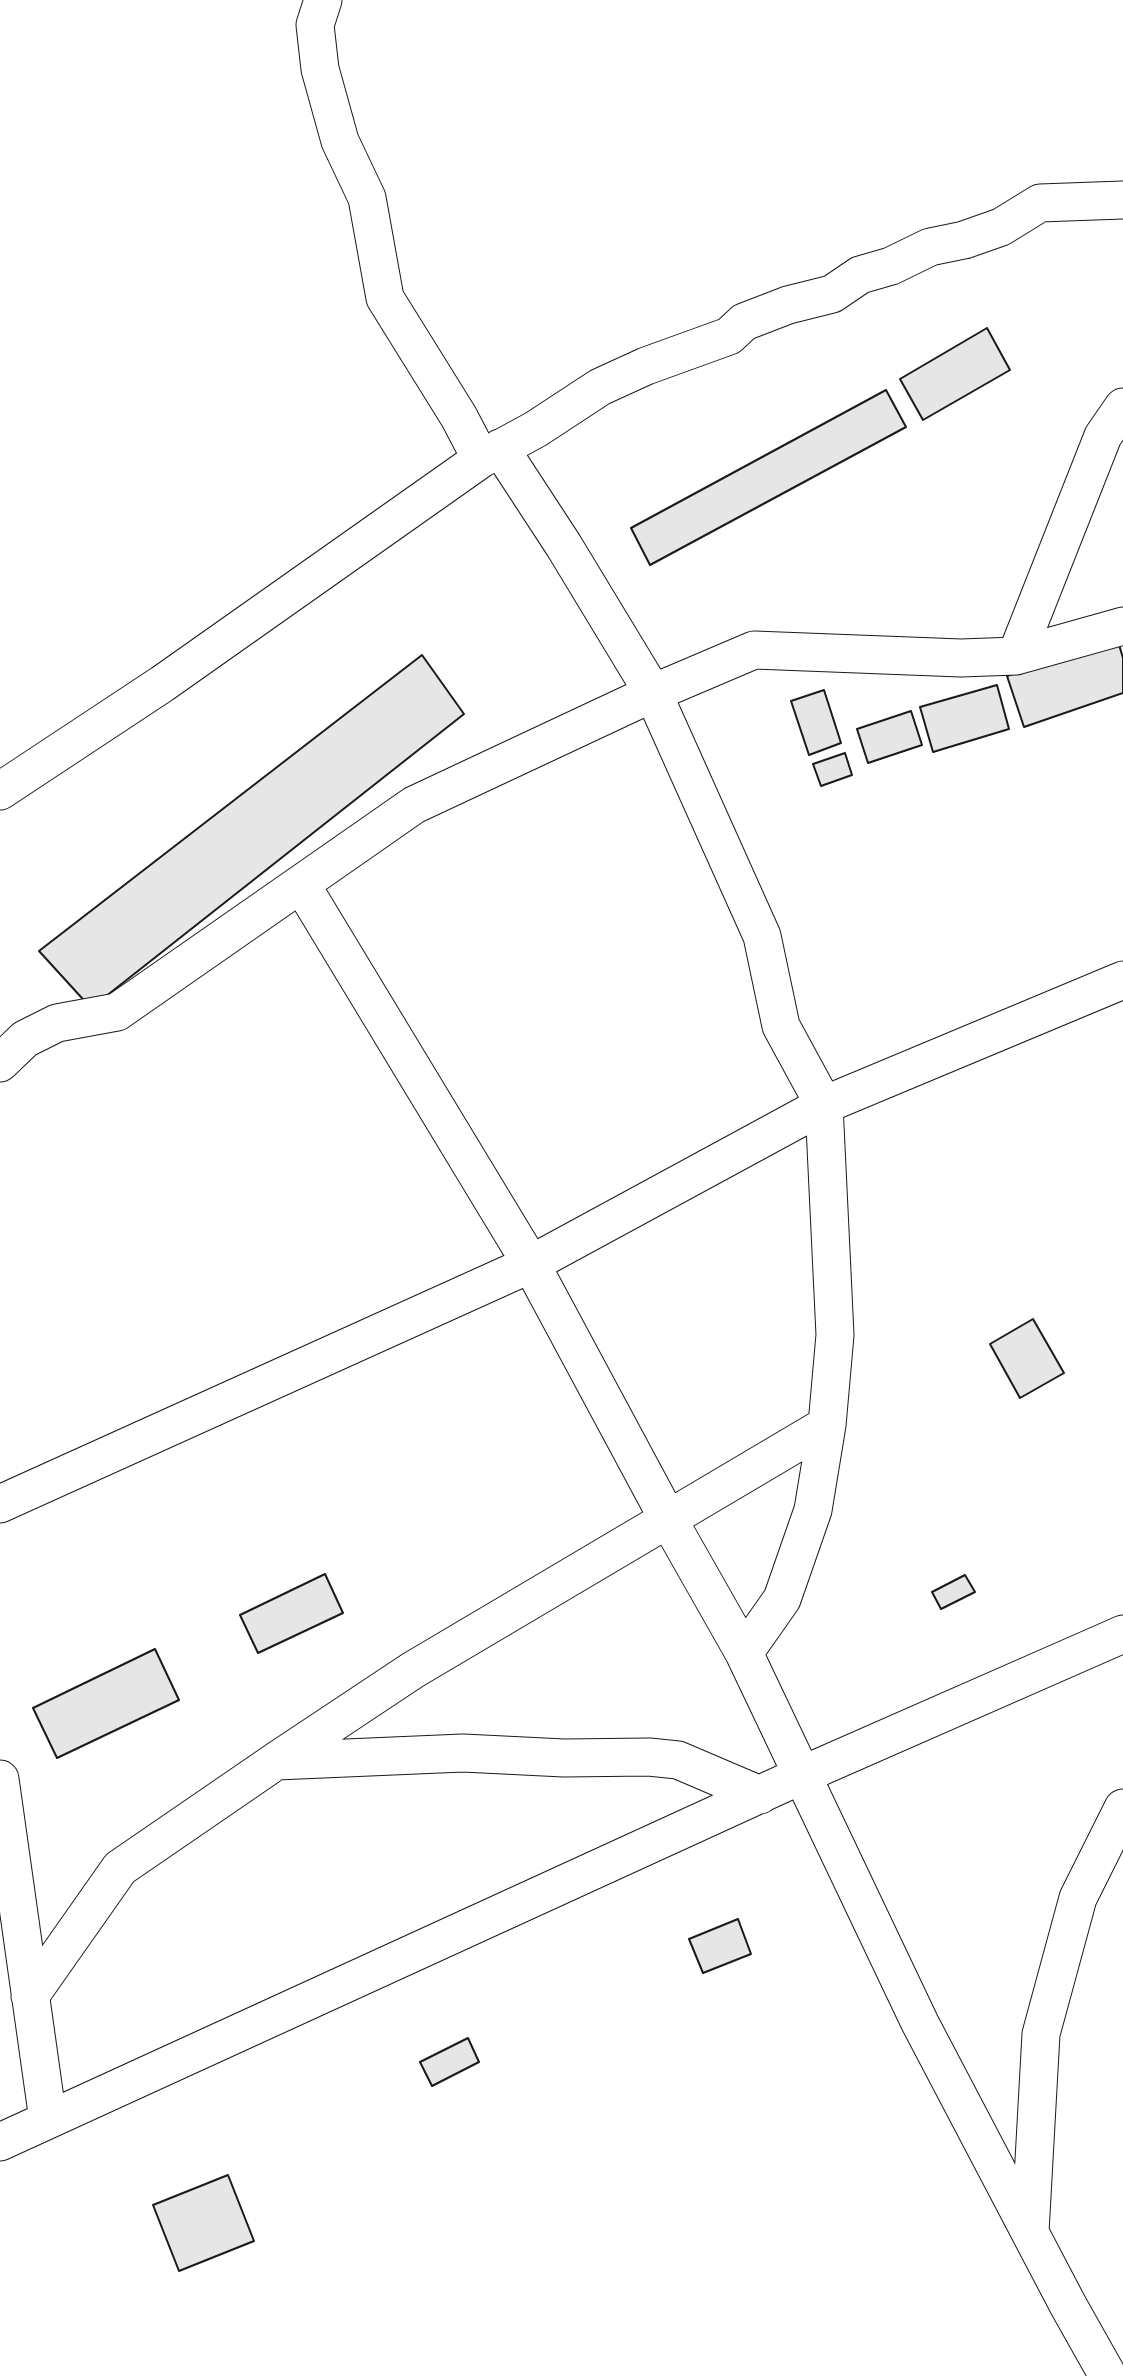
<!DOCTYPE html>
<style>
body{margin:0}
canvas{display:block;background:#fff}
</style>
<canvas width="1123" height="2376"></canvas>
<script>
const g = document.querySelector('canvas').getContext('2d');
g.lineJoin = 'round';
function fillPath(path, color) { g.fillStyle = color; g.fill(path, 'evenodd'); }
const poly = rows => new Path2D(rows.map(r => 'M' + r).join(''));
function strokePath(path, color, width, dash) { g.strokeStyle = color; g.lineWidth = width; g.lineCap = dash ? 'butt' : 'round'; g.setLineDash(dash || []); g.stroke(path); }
const building = poly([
 [987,328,1010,370,923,420,900,379,987,328],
 [886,390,906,427,650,565,631,528,886,390],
 [1117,638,1123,658,1123,693,1024,727,1007,676,1117,638],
 [422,655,464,714,91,1008,39,951,422,655],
 [997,685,1009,729,933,752,920,707,997,685],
 [824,690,841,743,809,755,791,701,824,690],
 [911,711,922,745,868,763,857,729,911,711],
 [845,753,852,775,821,786,813,764,845,753],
 [1033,1319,1064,1373,1020,1398,990,1344,1033,1319],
 [325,1574,343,1613,258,1653,240,1615,325,1574],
 [965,1575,975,1592,941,1609,932,1592,965,1575],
 [155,1649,179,1700,57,1758,33,1708,155,1649],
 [738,1919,751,1954,703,1973,689,1939,738,1919],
 [468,2038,479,2062,432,2086,420,2062,468,2038],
 [228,2175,254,2241,179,2271,153,2205,228,2175]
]);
fillPath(building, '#e6e6e6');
strokePath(building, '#1a1a1a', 2);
const street = poly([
 [323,0,315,25,320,69,340,141,367,198,385,298,459,417,481,459],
 [500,448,564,546,653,693,762,936,781,1026,824,1105,835,1335,827,1425,813,1510,782,1599,744,1653],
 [1016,656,1103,436,1123,407],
 [0,791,162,684,481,459,536,429,600,387,646,366,729,336,744,322,788,305,832,294,860,275,891,266,930,247,964,240,1001,227,1040,203,1123,200],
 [301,884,531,1264,668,1519,744,1653,920,2023,1068,2305,1108,2376],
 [0,1063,25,1039,57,1023,117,1012,414,805,653,693,754,650,961,658,1016,656,1123,626],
 [0,1504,531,1264,824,1105,1123,980],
 [276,1761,413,1670,827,1425],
 [0,1779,48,2120],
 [30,1996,120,1868,276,1761,463,1753,564,1758,649,1757,678,1760,760,1795],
 [0,2142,802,1775,1123,1634],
 [1030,2232,1041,2034,1078,1898,1123,1808]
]);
strokePath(street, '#1a1a1a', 39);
strokePath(street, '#fff', 37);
</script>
